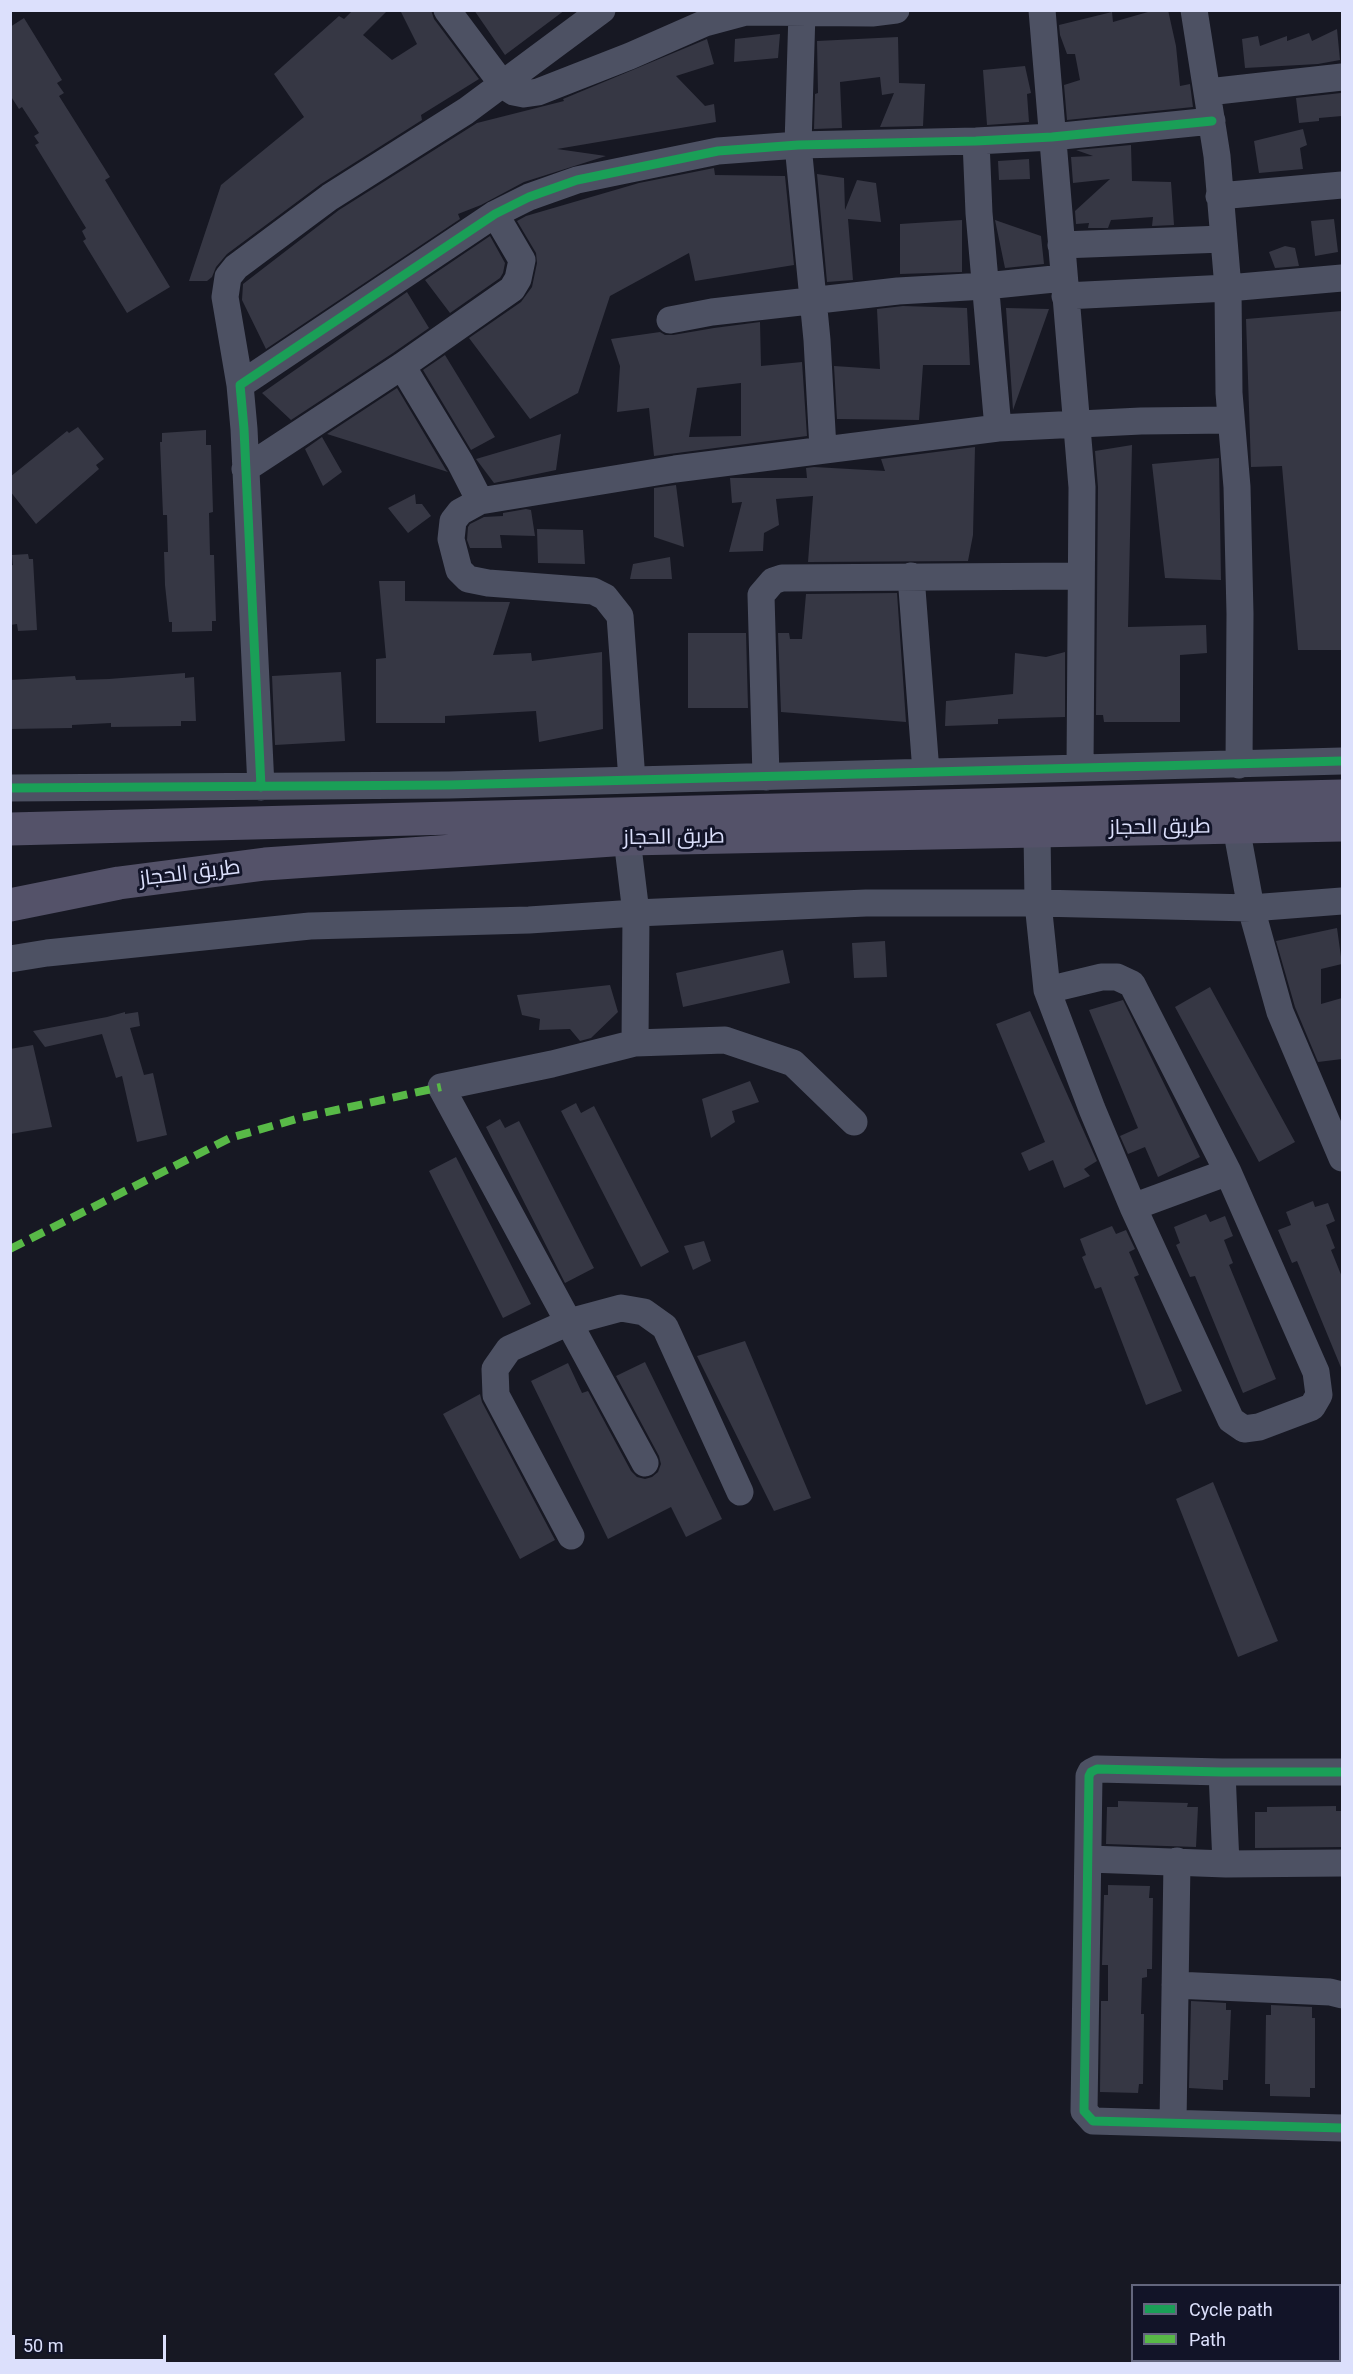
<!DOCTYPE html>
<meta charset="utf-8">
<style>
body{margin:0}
#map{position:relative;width:1353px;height:2374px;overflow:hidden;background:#171823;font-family:Roboto,sans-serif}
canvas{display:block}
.frame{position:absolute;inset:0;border:12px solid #dce0fc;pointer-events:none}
.legend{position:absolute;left:1131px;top:2284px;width:210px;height:78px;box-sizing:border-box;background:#121428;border:2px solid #63667d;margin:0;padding:8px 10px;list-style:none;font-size:18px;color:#dce0fc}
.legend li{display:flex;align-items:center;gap:12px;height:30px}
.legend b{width:30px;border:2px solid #63667d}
.scale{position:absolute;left:12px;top:2335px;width:154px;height:27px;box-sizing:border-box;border:3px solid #dce0fc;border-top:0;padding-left:8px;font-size:18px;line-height:21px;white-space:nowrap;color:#dce0fc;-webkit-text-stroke:4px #121428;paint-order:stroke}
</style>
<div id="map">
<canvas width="1353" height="2374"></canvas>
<div class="frame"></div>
<ul class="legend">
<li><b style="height:8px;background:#1a9f57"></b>Cycle path</li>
<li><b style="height:8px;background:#58b947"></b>Path</li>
</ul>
<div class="scale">50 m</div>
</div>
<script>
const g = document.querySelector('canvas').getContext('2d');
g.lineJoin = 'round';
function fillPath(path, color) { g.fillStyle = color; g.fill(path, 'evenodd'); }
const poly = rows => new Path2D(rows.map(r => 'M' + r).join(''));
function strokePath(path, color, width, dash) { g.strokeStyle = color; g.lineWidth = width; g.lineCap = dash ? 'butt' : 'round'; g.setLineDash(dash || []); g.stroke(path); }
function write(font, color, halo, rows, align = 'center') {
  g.font = font + ' Roboto,Cairo,sans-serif'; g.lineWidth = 6; g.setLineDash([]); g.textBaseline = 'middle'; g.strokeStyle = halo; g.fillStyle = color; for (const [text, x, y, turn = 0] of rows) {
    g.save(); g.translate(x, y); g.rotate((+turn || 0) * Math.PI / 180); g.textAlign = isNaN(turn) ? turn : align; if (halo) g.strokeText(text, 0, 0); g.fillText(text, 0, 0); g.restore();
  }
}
fillPath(poly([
 [353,10,388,10,363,35,392,60,417,44,400,10,431,10,434,19,479,79,421,115,422,120,321,184,227,254,216,267,212,277,207,281,189,281,221,185,304,117,274,74,339,16,344,19],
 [474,10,565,10,505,55],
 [1155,10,1168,10,1176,46,1180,86,1190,84,1193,107,1067,120,1064,85,1080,80,1075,54,1067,54,1060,35,1059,25,1112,12,1113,22],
 [24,18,62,80,57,83,64,93,59,96,110,177,105,180,170,287,127,313,83,241,86,239,82,231,86,228,35,145,39,143,34,136,39,133,22,107,19,109,10,95,10,27],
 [1337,29,1340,60,1318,64,1245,68,1242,39,1258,36,1260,46,1287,36,1287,41,1309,33,1312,41],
 [780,34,778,58,734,62,735,39],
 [898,37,899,83,925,84,923,126,880,127,894,93,882,95,880,77,840,82,842,128,814,129,815,94,818,93,817,41],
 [707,39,714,64,676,76,705,106,714,104,716,122,557,149,606,156,524,182,481,205,458,214,460,219,266,349,242,300,243,284,339,210,477,123,564,101,563,99],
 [1025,66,1031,93,1027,94,1029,122,987,125,983,70],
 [1341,93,1342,116,1319,118,1319,121,1299,123,1296,98],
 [1303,129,1307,145,1300,148,1303,169,1259,173,1254,141],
 [1131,145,1132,181,1171,182,1174,225,1152,226,1153,217,1111,220,1108,228,1088,228,1089,223,1076,224,1075,211,1110,179,1073,183,1071,157,1093,156,1076,150],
 [1029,159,1030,179,999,180,998,161],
 [714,168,715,175,785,176,794,265,695,281,689,253,610,296,578,393,530,419,469,338,521,302,532,287,537,263,536,253,517,221,526,216,639,183],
 [817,174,844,178,845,210,857,180,876,183,881,222,848,219,853,280,827,282],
 [1334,219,1338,252,1315,256,1311,221],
 [962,220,962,272,900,274,900,224],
 [995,220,1041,236,1044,264,1005,268],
 [490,236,505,263,503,273,500,278,450,313,425,280],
 [1285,246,1295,248,1299,266,1275,268,1269,252],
 [407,292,429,328,393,353,291,420,262,393],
 [903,306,967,308,970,365,923,365,919,420,837,419,834,366,880,369,877,309],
 [1006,308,1049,309,1013,410],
 [1342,311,1342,650,1298,650,1282,466,1251,467,1246,319],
 [760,322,761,366,802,362,807,436,654,456,649,408,617,412,620,366,611,339,660,332,665,335,673,335,714,328],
 [741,383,741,436,689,437,697,388],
 [445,355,495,437,471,450,423,370],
 [397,388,446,470,448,472,327,434],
 [78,427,104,459,96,465,99,469,36,524,10,491,10,477,67,431,69,433],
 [206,430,206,445,211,445,213,512,209,513,210,555,214,555,216,621,212,621,212,631,172,632,172,622,169,622,165,585,164,552,168,552,167,515,163,515,160,442,162,442,162,433],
 [561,434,556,470,494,483,476,459],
 [322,437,342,472,323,486,305,449],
 [1132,445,1128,627,1206,625,1207,653,1180,655,1180,722,1104,722,1103,715,1096,715,1098,487,1095,451],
 [975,447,973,535,968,561,808,562,813,496,776,499,779,525,764,533,763,551,729,552,742,502,732,503,730,478,807,478,806,468,814,467,885,471,881,459],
 [1219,458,1221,580,1165,578,1152,464],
 [676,485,684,547,654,537,654,488],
 [415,494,416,504,422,504,431,516,408,533,388,508],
 [526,509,531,510,535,536,500,535,502,548,470,548,467,540,468,527,470,524,484,517,503,516,503,513],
 [537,529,583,530,585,564,538,563],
 [28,554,29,559,33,559,37,630,18,631,17,624,10,625,10,566,13,565,12,555],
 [670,557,672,579,630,579,633,564],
 [379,581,405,581,405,601,510,602,493,655,531,653,532,661,602,652,603,729,539,742,536,711,445,716,445,723,376,723,376,659,386,658],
 [897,593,906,722,781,712,778,633,789,633,790,639,802,639,806,594],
 [688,633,746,633,748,708,688,708],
 [1065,652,1065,717,998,719,998,724,945,726,946,701,1013,694,1015,653,1046,657],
 [341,672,345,741,275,745,272,676],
 [185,673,185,678,194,677,196,721,181,721,181,726,111,727,111,723,72,725,72,728,10,729,10,680,75,676,76,680,109,679],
 [1337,928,1342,964,1321,969,1321,1004,1342,998,1342,1059,1318,1062,1295,1007,1276,941],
 [885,941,887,977,854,978,852,943],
 [783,950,790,983,683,1007,676,973],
 [610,985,618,1012,591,1038,580,1041,570,1029,539,1030,540,1019,522,1015,517,995],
 [1210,987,1295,1142,1259,1162,1175,1007],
 [1123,1000,1200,1157,1158,1177,1145,1147,1128,1154,1120,1136,1138,1128,1089,1010],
 [1030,1011,1097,1161,1084,1169,1090,1176,1064,1188,1053,1160,1029,1171,1021,1153,1045,1142,996,1024],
 [125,1012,125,1014,138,1012,140,1026,130,1028,144,1075,153,1073,167,1135,137,1142,122,1076,116,1078,102,1034,45,1047,33,1031,107,1017],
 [33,1045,52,1127,10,1134,10,1049],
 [750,1081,759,1102,732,1111,735,1122,711,1138,702,1099],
 [576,1103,581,1113,594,1106,669,1252,641,1267,561,1111],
 [500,1119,505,1128,519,1121,594,1268,565,1283,486,1127],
 [456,1157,531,1304,503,1318,429,1171],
 [1313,1201,1315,1207,1328,1203,1335,1221,1326,1225,1335,1248,1331,1250,1342,1277,1342,1370,1297,1261,1292,1263,1278,1230,1291,1225,1286,1212],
 [1206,1214,1210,1222,1225,1216,1233,1236,1224,1240,1233,1263,1229,1265,1276,1379,1243,1393,1195,1276,1190,1277,1176,1245,1180,1243,1174,1227],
 [1112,1226,1116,1234,1126,1230,1135,1249,1129,1252,1139,1275,1134,1277,1182,1391,1146,1405,1101,1287,1095,1289,1082,1257,1086,1255,1080,1239],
 [704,1241,711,1261,693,1270,684,1246],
 [745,1341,811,1498,774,1511,697,1356],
 [645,1362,722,1519,686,1537,671,1507,608,1539,531,1381,568,1363,582,1393,588,1391,631,1471,637,1477,645,1479,652,1477,658,1472,661,1464,659,1456,616,1376],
 [480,1394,482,1402,555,1540,520,1559,443,1414],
 [1213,1482,1278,1641,1238,1657,1176,1499],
 [1118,1801,1188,1803,1187,1807,1198,1807,1196,1847,1106,1844,1107,1807,1118,1807],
 [1336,1806,1336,1811,1342,1811,1342,1847,1255,1848,1255,1812,1267,1812,1267,1807],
 [1108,1885,1150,1886,1149,1898,1153,1898,1152,1969,1147,1969,1147,1977,1142,1978,1141,2014,1144,2014,1143,2084,1139,2084,1138,2093,1100,2092,1101,2001,1108,2001,1108,1965,1102,1965,1104,1895,1108,1895],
 [1191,2001,1226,2003,1226,2010,1231,2010,1228,2080,1223,2080,1223,2090,1189,2088],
 [1271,2005,1312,2007,1312,2018,1315,2018,1315,2088,1310,2088,1310,2097,1270,2096,1270,2084,1265,2084,1266,2015,1271,2015]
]), '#363744');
strokePath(poly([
 [447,10,503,85,514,92,524,94,538,92,630,56,705,23,746,12,872,13,896,10],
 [1042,10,1082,487,1080,768],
 [1194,10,1217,156,1228,288,1229,393,1237,487,1240,614,1239,765],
 [802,12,798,145,817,340,823,449],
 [1208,92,1342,77],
 [976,141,979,213,998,428],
 [1219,196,1342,185],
 [1061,245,1223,239],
 [1065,296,1228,288,1342,278],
 [670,320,712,312,898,291,985,286,1064,278],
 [402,366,460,462,480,501,460,512,453,521,451,539,459,570,468,579,488,583,593,591,605,597,620,616,632,780],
 [240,385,225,297,228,277,236,267,330,197,466,111,602,10],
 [245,469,402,366,512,289,518,279,522,260,495,214],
 [480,501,675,469,998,428,1141,421,1231,420],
 [911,576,926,772],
 [766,777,761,595,773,581,782,578,1081,576],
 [261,787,244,429,240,385,495,214,529,197,577,180,718,151,798,145,976,141,1052,137,1212,121],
 [10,788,449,785,1342,761],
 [1236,827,1251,908,1280,1012,1342,1158],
 [1037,831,1038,903,1047,990,1092,1109,1133,1207,1231,1420,1244,1429,1259,1427,1312,1407,1319,1395,1316,1372,1228,1172,1132,984,1117,977,1101,977,1047,990],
 [627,839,636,913,635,1043,552,1064,441,1087,645,1463],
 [10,959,47,953,310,926,529,920,636,913,866,903,1038,903,1251,908,1342,901],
 [635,1043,725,1040,793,1063,854,1122],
 [1133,1207,1228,1172],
 [571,1536,496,1395,495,1369,509,1349,569,1322,621,1308,644,1312,665,1327,740,1492],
 [1222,1772,1226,1864],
 [1342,1772,1222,1772,1097,1769,1091,1772,1089,1776,1084,2111,1093,2121,1342,2128],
 [1089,1859,1226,1864,1342,1863],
 [1175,1985,1330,1992,1342,1995],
 [1173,2123,1177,1861]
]), '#4d5163', 27);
strokePath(poly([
 [10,829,1342,796],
 [10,905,119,883,265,864,627,839,1342,825]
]), '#545269', 33);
strokePath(poly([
 [10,1249,230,1138,300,1118,441,1087]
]), '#58b947', 8, [15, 8]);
strokePath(poly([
 [261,787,244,429,240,385,495,214,529,197,577,180,718,151,798,145,976,141,1052,137,1212,121],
 [10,788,449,785,1342,761],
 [1342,1772,1222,1772,1097,1769,1091,1772,1089,1776,1084,2111,1093,2121,1342,2128]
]), '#1a9f57', 9);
write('21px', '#dce0fc', '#121428', [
 ["طريق الحجاز",1160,828,-1],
 ["طريق الحجاز",674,838,-1],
 ["طريق الحجاز",190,874,-7]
]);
</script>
